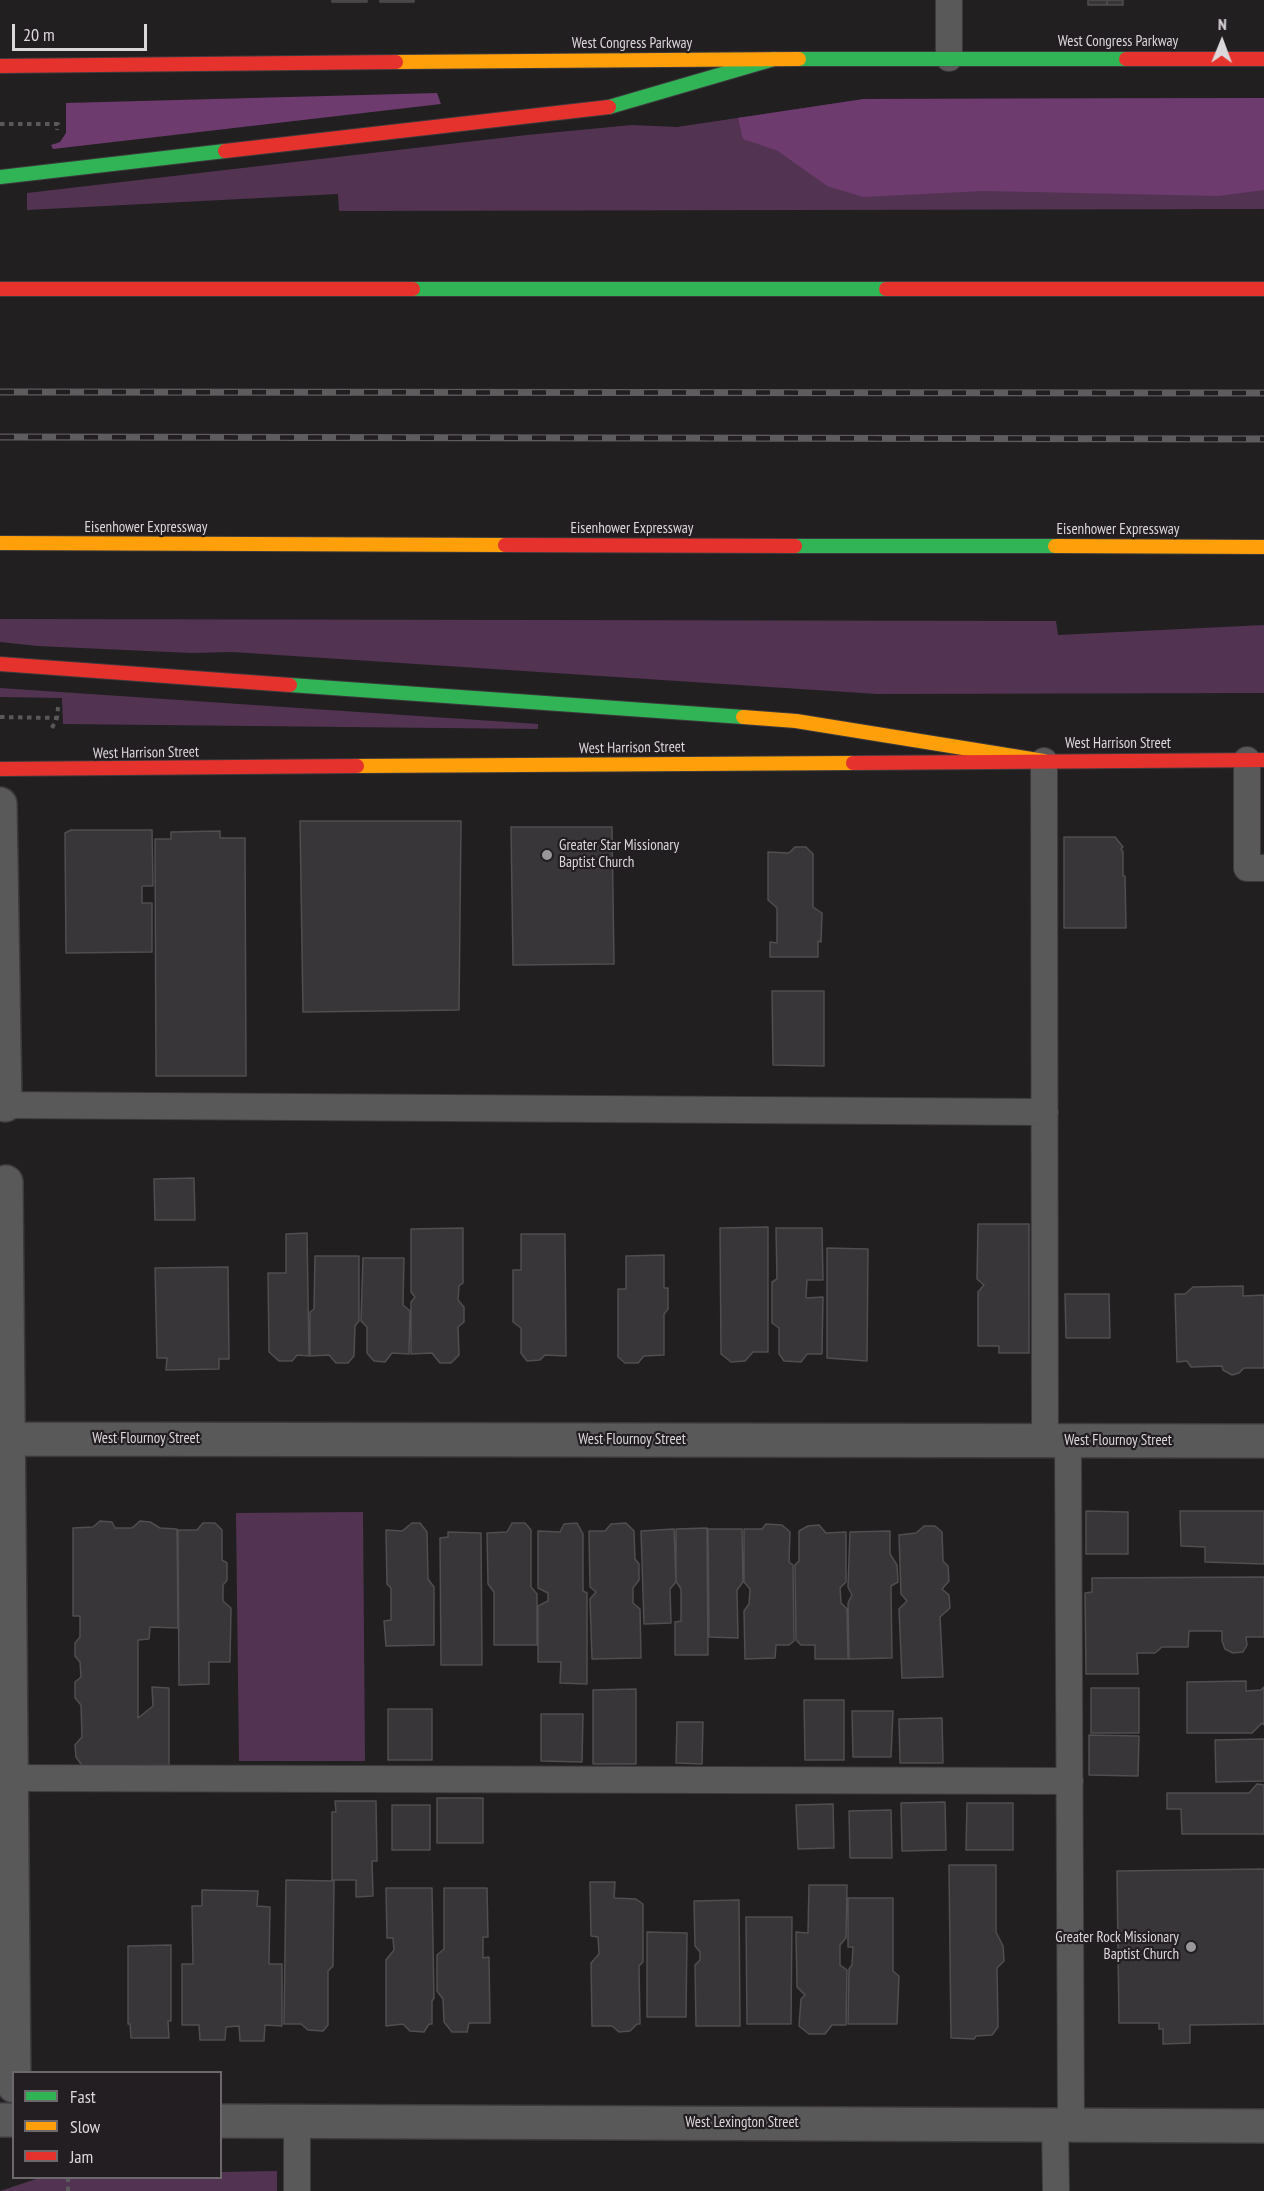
<!DOCTYPE html>
<style>
body{margin:0}
#map{position:relative;width:1264px;height:2191px;overflow:hidden;background:#221f21;font-family:"PT Sans Narrow",sans-serif}
canvas{display:block}
.legend{position:absolute;left:12px;top:2071px;width:210px;height:108px;box-sizing:border-box;background:#231e22;border:2px solid #6d686c;margin:0;padding:8px 10px;list-style:none;font-size:18px;color:#dbd8db}
.legend li{display:flex;align-items:center;gap:12px;height:30px}
.legend b{width:30px;border:2px solid #6d686c}
.north{position:absolute;left:1192px;top:12px;width:60px;height:60px;-webkit-text-stroke:4px #231e22;paint-order:stroke;rotate:1deg;font-size:16px;font-weight:700;line-height:24px;text-align:center;color:#dbd8db}
.north::after{content:'';display:block;margin:auto;width:21px;height:27px;background:#dbd8db;clip-path:polygon(50% 0,100% 100%,50% 72%,0 100%)}
.scale{position:absolute;left:12px;top:24px;width:135px;height:27px;box-sizing:border-box;border:3px solid #dbd8db;border-top:0;padding-left:8px;font-size:18px;line-height:21px;white-space:nowrap;color:#dbd8db;-webkit-text-stroke:4px #231e22;paint-order:stroke}
</style>
<div id="map">
<canvas width="1264" height="2191"></canvas>
<ul class="legend">
<li><b style="height:8px;background:#30b455"></b>Fast</li>
<li><b style="height:8px;background:#ff9f0a"></b>Slow</li>
<li><b style="height:8px;background:#e5322d"></b>Jam</li>
</ul>
<div class="north">N</div>
<div class="scale">20 m</div>
</div>
<script>
const g = document.querySelector('canvas').getContext('2d');
g.lineJoin = 'round';
function fillPath(path, color) { g.fillStyle = color; g.fill(path, 'evenodd'); }
const poly = rows => new Path2D(rows.map(r => 'M' + r).join(''));
function strokePath(path, color, width, dash) { g.strokeStyle = color; g.lineWidth = width; g.lineCap = dash ? 'butt' : 'round'; g.setLineDash(dash || []); g.stroke(path); }
function write(font, color, halo, rows, align = 'center') {
  g.font = font + ' "PT Sans Narrow",sans-serif'; g.lineWidth = 4.5; g.setLineDash([]); g.textBaseline = 'middle'; g.strokeStyle = halo; g.fillStyle = color; for (const [text, x, y, turn = 0] of rows) {
    g.save(); g.translate(x, y); g.rotate((+turn || 0) * Math.PI / 180); g.textAlign = isNaN(turn) ? turn : align; if (halo) g.strokeText(text, 0, 0); g.fillText(text, 0, 0); g.restore();
  }
}
fillPath(poly([
 [1264,98,1264,209,339,211,338,194,27,210,27,193,527,135,632,125,677,127,864,99],
 [0,619,1056,621,1058,635,1264,625,1264,693,877,694,232,652,191,653,38,646,0,642],
 [0,688,538,724,538,729,63,724,62,698,0,697],
 [363,1512,365,1761,239,1761,236,1513],
 [277,2171,277,2191,0,2191,39,2178,220,2178,221,2172]
]), '#523452');
fillPath(poly([
 [437,93,441,104,53,149,51,145,60,142,66,133,66,103],
 [1264,98,1264,190,1219,196,984,191,863,197,827,186,778,151,743,139,738,118,864,99]
]), '#6d3b6e');
const building = poly([
 [332,0,367,0,367,2,332,2,332,0],
 [380,0,414,0,414,2,380,2,380,0],
 [1088,0,1107,0,1107,5,1088,5,1088,0],
 [1107,0,1123,0,1123,5,1107,5,1107,0],
 [300,821,461,821,459,1010,303,1012,300,821],
 [511,827,612,827,614,964,513,965,511,827],
 [71,830,152,830,153,886,142,886,142,903,152,903,152,952,66,953,65,833,71,830],
 [220,831,220,838,245,838,246,1076,156,1076,155,839,171,839,171,832,220,831],
 [1064,837,1115,837,1123,847,1121,849,1123,852,1123,876,1125,876,1126,928,1064,928,1064,837],
 [795,847,806,847,813,854,813,907,822,913,821,942,818,941,818,957,770,957,770,942,777,943,777,908,768,900,768,852,789,853,795,847],
 [772,991,824,991,824,1066,773,1065,772,991],
 [194,1178,195,1220,155,1220,154,1179,194,1178],
 [978,1224,1029,1224,1029,1353,999,1353,999,1346,978,1346,978,1292,984,1285,977,1279,978,1224],
 [768,1227,768,1352,753,1352,745,1361,731,1362,721,1354,720,1228,768,1227],
 [463,1228,463,1283,459,1286,458,1300,464,1307,464,1322,458,1327,459,1355,451,1363,440,1363,432,1353,411,1354,411,1302,415,1297,411,1292,411,1229,463,1228],
 [776,1228,822,1228,823,1280,807,1280,806,1298,823,1297,822,1354,807,1354,801,1362,784,1361,779,1354,779,1328,772,1323,772,1282,777,1279,776,1228],
 [307,1233,309,1356,297,1355,292,1361,279,1361,269,1352,268,1273,286,1273,286,1234,307,1233],
 [521,1234,565,1234,566,1356,545,1355,540,1360,527,1361,521,1353,521,1328,513,1322,513,1270,521,1270,521,1234],
 [827,1248,868,1249,867,1361,827,1358,827,1248],
 [664,1255,664,1288,668,1288,668,1309,664,1314,664,1355,644,1356,638,1363,625,1363,618,1357,618,1289,626,1289,626,1256,664,1255],
 [315,1256,359,1256,359,1321,355,1326,354,1356,348,1363,336,1363,329,1355,310,1356,310,1312,314,1309,315,1256],
 [363,1258,404,1258,403,1305,410,1311,409,1354,392,1353,385,1362,374,1361,367,1353,367,1327,361,1321,363,1258],
 [228,1267,229,1359,219,1359,219,1369,166,1370,167,1358,157,1358,155,1268,228,1267],
 [1243,1286,1243,1296,1264,1295,1264,1368,1244,1368,1239,1373,1232,1375,1223,1370,1222,1366,1191,1367,1187,1361,1177,1362,1175,1294,1185,1294,1193,1287,1243,1286],
 [1065,1294,1109,1294,1110,1338,1066,1338,1065,1294],
 [1086,1511,1128,1512,1128,1554,1086,1554,1086,1511],
 [1180,1511,1264,1511,1264,1564,1205,1562,1205,1547,1181,1546,1180,1511],
 [100,1521,112,1522,115,1528,132,1528,140,1521,150,1522,160,1528,177,1529,178,1628,150,1627,149,1639,138,1640,138,1718,153,1706,152,1687,169,1688,169,1765,83,1767,76,1757,75,1745,82,1737,81,1705,75,1698,75,1682,81,1677,80,1662,75,1656,75,1643,80,1637,80,1616,73,1616,73,1528,93,1527,100,1521],
 [203,1523,215,1523,222,1530,222,1560,227,1563,227,1580,223,1585,223,1601,231,1608,230,1662,209,1662,209,1684,179,1685,178,1530,197,1530,203,1523],
 [412,1523,420,1523,427,1532,428,1579,434,1587,434,1645,386,1646,384,1621,391,1620,391,1588,387,1584,386,1530,402,1531,412,1523],
 [512,1523,525,1523,531,1530,531,1587,537,1594,537,1645,494,1645,494,1592,488,1584,487,1533,507,1532,512,1523],
 [577,1523,583,1534,583,1591,587,1593,587,1684,560,1683,561,1662,538,1662,538,1606,548,1601,548,1593,538,1588,538,1531,560,1532,564,1524,577,1523],
 [626,1523,634,1531,635,1559,639,1564,639,1580,633,1588,633,1603,640,1609,641,1658,592,1659,590,1599,596,1592,590,1587,589,1531,605,1531,611,1524,626,1523],
 [766,1524,782,1525,790,1532,789,1562,793,1565,794,1641,789,1645,776,1645,775,1658,745,1659,744,1611,749,1604,750,1589,744,1582,744,1529,762,1529,766,1524],
 [819,1525,826,1533,846,1532,846,1582,840,1588,841,1603,847,1609,848,1659,815,1659,815,1645,801,1645,796,1640,795,1565,799,1561,799,1531,808,1526,819,1525],
 [924,1526,935,1526,942,1532,943,1561,948,1566,949,1581,942,1589,949,1595,950,1608,940,1617,943,1677,902,1678,899,1609,907,1601,901,1594,899,1535,916,1533,924,1526],
 [707,1528,708,1655,675,1655,675,1622,681,1621,681,1589,676,1581,676,1529,707,1528],
 [674,1529,676,1582,670,1589,671,1623,644,1624,641,1531,674,1529],
 [708,1529,742,1529,743,1582,737,1590,738,1638,709,1637,708,1529],
 [890,1531,890,1554,897,1565,898,1582,891,1586,892,1658,849,1659,848,1603,852,1595,848,1587,850,1532,890,1531],
 [448,1532,481,1533,482,1665,441,1665,440,1538,448,1537,448,1532],
 [1264,1577,1264,1637,1246,1637,1247,1645,1243,1652,1233,1653,1225,1649,1222,1641,1222,1631,1189,1631,1188,1647,1162,1647,1155,1653,1137,1653,1138,1674,1086,1674,1085,1593,1092,1592,1092,1578,1264,1577],
 [1246,1681,1246,1691,1261,1690,1264,1687,1264,1725,1262,1723,1252,1733,1187,1733,1187,1682,1246,1681],
 [1091,1688,1139,1688,1139,1733,1091,1733,1091,1688],
 [636,1689,636,1764,593,1764,593,1690,636,1689],
 [804,1700,844,1700,844,1760,805,1760,804,1700],
 [388,1709,432,1709,432,1760,388,1760,388,1709],
 [852,1711,893,1711,891,1757,853,1757,852,1711],
 [541,1714,583,1714,582,1762,541,1761,541,1714],
 [942,1718,943,1763,900,1763,899,1719,942,1718],
 [677,1722,703,1722,702,1764,676,1763,677,1722],
 [1089,1735,1139,1736,1138,1776,1089,1775,1089,1735],
 [1264,1739,1264,1781,1216,1782,1215,1740,1264,1739],
 [1257,1784,1264,1785,1264,1834,1182,1834,1181,1809,1167,1809,1167,1793,1249,1793,1257,1784],
 [437,1798,483,1798,483,1843,437,1843,437,1798],
 [335,1801,376,1801,377,1861,372,1861,373,1896,356,1897,356,1880,332,1880,332,1812,336,1812,335,1801],
 [945,1802,946,1850,902,1851,901,1803,945,1802],
 [967,1803,1013,1803,1013,1850,966,1850,967,1803],
 [833,1804,834,1848,798,1849,796,1805,833,1804],
 [392,1805,430,1805,430,1850,392,1850,392,1805],
 [891,1810,892,1858,850,1858,849,1811,891,1810],
 [949,1865,996,1865,996,1932,1003,1946,1004,1961,997,1968,998,2027,992,2035,976,2036,974,2039,951,2038,949,1865],
 [1264,1869,1264,2024,1190,2025,1190,2043,1163,2044,1163,2029,1159,2029,1159,2023,1119,2023,1117,1871,1264,1869],
 [286,1880,334,1881,333,1966,328,1971,328,2025,323,2031,308,2030,301,2024,284,2024,286,1880],
 [590,1882,615,1882,614,1898,636,1899,643,1904,643,1962,639,1966,640,2024,637,2024,630,2031,619,2032,612,2026,592,2026,591,1963,599,1954,598,1937,591,1936,590,1882],
 [809,1885,847,1885,846,1938,840,1945,840,1965,847,1970,846,2025,832,2025,825,2034,809,2034,799,2026,801,1999,805,1995,797,1987,796,1932,808,1933,809,1885],
 [386,1888,432,1888,434,1998,432,2001,432,2024,429,2024,424,2032,410,2031,403,2024,386,2026,386,1960,394,1950,393,1938,387,1938,386,1888],
 [444,1888,487,1888,488,1937,483,1937,483,1958,489,1957,490,2023,469,2023,467,2032,452,2032,444,2022,443,1999,437,1991,437,1955,444,1949,444,1888],
 [202,1890,258,1891,257,1906,270,1907,269,1964,282,1964,282,2026,265,2025,264,2041,240,2041,239,2026,226,2027,225,2040,200,2040,199,2025,182,2025,182,1964,193,1964,192,1906,202,1906,202,1890],
 [848,1898,893,1898,893,1971,899,1976,897,2024,848,2024,849,1969,852,1965,853,1947,848,1947,848,1898],
 [739,1900,740,2026,696,2026,695,1965,700,1960,700,1952,695,1946,694,1901,739,1900],
 [746,1917,792,1917,791,2024,747,2024,746,1917],
 [647,1932,687,1933,686,2017,647,2017,647,1932],
 [171,1945,171,2021,168,2021,169,2038,131,2038,130,2024,128,2024,128,1946,171,1945]
]);
fillPath(building, '#393639');
strokePath(building, '#504e4f', 1.5);
const lane = poly([
 [949,0,949,58],
 [1247,760,1247,868,1264,868],
 [1044,761,1045,1440],
 [0,1105,1045,1112],
 [1068,1441,1071,2125],
 [0,1778,1070,1781],
 [297,2122,297,2191],
 [1055,2124,1056,2191]
]);
const street = poly([
 [0,804,5,1105],
 [6,1182,14,2086],
 [0,1439,1264,1441],
 [0,2120,14,2120],
 [220,2121,1264,2126]
]);
const fast = poly([
 [799,59,1126,59],
 [609,107,774,59],
 [0,177,225,151],
 [413,289,886,289],
 [795,546,1055,546],
 [290,685,743,717]
]);
const slow = poly([
 [396,62,799,59],
 [0,543,505,545],
 [1055,546,1264,547],
 [743,717,796,721,1044,761],
 [357,766,853,763]
]);
const jam = poly([
 [1126,59,1264,59],
 [0,66,396,62],
 [225,151,609,107],
 [0,289,413,289],
 [886,289,1264,289],
 [505,545,795,546],
 [0,664,290,685],
 [853,763,1264,760],
 [0,769,357,766]
]);
strokePath(lane, '#3d3a3d', 28);
strokePath(street, '#3d3a3d', 36);
strokePath(fast, '#3d3a3d', 16);
strokePath(slow, '#3d3a3d', 16);
strokePath(jam, '#3d3a3d', 16);
strokePath(poly([
 [0,124,58,124,57,130],
 [0,717,57,718],
 [52,728,57,718,58,707],
 [68,2191,68,2178]
]), '#5a595a', 4, [4.5, 4.5]);
strokePath(lane, '#5a595a', 26);
strokePath(street, '#5a595a', 33);
strokePath(fast, '#30b455', 14);
strokePath(slow, '#ff9f0a', 14);
strokePath(jam, '#e5322d', 14);
const rail = poly([
 [0,392,1264,393],
 [0,437,1264,439]
]);
strokePath(rail, '#5e5c5e', 7);
strokePath(rail, '#231e22', 4.5, [14]);
for (const [x, y, r, color] of [
 [547,855,6,"#9a979a"],
 [1191,1947,6,"#9a979a"]
]) { const dot = new Path2D(); dot.arc(x, y, r, 0, 2 * Math.PI); g.fillStyle = color; g.fill(dot); strokePath(dot, '#231e22', 2); }
write('15px', '#dbd8db', '#231e22', [
 ["West Congress Parkway",1118,42],
 ["West Congress Parkway",632,44],
 ["Eisenhower Expressway",146,528],
 ["Eisenhower Expressway",632,529],
 ["Eisenhower Expressway",1118,530],
 ["West Harrison Street",1118,744],
 ["West Harrison Street",632,748,-1],
 ["West Harrison Street",146,753,-1],
 ["West Flournoy Street",146,1439],
 ["West Flournoy Street",632,1440],
 ["West Flournoy Street",1118,1441],
 ["West Lexington Street",742,2123]
]);
write('15px', '#dbd8db', '#231e22', [
 ["Greater Star Missionary",559,846],
 ["Baptist Church",559,863],
 ["Greater Rock Missionary",1179,1938,"right"],
 ["Baptist Church",1179,1955,"right"]
], 'left');
</script>
